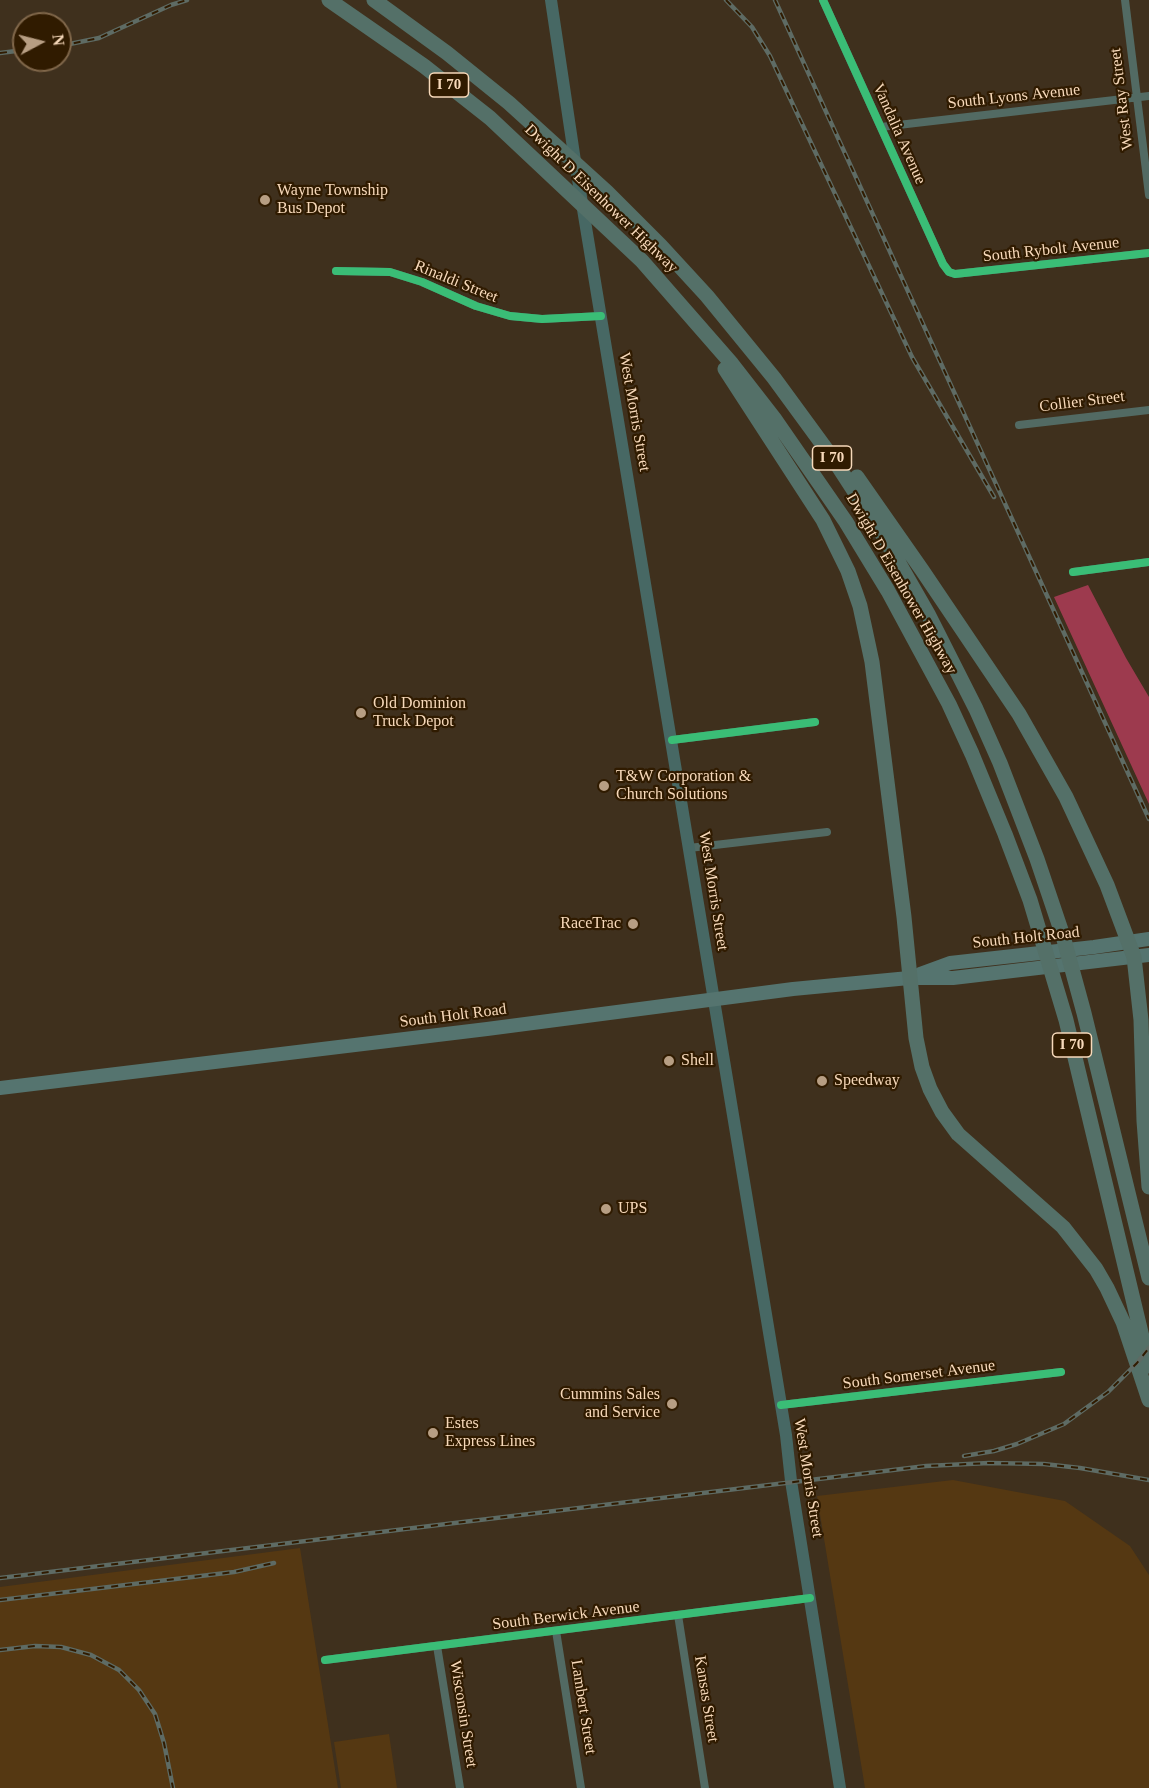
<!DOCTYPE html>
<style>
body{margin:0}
#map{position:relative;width:1149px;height:1788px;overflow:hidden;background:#3f301d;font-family:Georgia,serif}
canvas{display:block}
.north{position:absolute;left:12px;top:12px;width:60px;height:60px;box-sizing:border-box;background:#301b00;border:2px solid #80674a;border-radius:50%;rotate:83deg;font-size:16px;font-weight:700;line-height:24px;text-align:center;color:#f7d9ba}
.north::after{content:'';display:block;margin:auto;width:21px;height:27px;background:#b79e83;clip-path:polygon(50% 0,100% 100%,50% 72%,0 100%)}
</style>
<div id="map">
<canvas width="1149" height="1788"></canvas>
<div class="north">N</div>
</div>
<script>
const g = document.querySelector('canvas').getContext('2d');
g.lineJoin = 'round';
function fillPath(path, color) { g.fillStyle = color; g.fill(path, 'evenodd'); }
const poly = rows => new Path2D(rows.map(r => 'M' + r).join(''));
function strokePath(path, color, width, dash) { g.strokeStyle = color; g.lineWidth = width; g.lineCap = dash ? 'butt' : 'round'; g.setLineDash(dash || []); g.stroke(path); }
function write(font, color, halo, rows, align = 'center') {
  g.font = font + ' Georgia,serif'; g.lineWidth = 4.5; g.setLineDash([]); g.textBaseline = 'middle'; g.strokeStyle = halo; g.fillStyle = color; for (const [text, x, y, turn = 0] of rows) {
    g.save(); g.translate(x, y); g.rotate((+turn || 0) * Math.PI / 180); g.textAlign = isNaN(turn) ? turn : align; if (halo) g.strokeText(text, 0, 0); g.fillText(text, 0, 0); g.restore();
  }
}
fillPath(poly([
 [953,1480,1065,1501,1130,1546,1149,1575,1149,1788,865,1788,817,1496],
 [300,1548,338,1788,0,1788,0,1587],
 [389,1734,397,1788,341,1788,334,1742]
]), '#553812');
fillPath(poly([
 [1088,585,1126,658,1149,697,1149,804,1054,597]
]), '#9d3a4e');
strokePath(poly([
 [823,0,943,264,949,272,955,274,1149,253],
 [1125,0,1149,195],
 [881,127,1149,96],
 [336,271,390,272,422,282,476,306,510,316,542,319,601,316],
 [1019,425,1149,410],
 [1073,572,1149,562],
 [672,740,815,722],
 [689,848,827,832],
 [781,1405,1061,1372],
 [678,1615,705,1788],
 [556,1631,581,1788],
 [437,1646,460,1788],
 [325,1660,810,1598]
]), '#526a63', 8);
strokePath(poly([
 [551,0,575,161,786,1435,791,1481,840,1788]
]), '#476864', 12);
strokePath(poly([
 [920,974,950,963,1094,947,1149,939],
 [0,1088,487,1029,793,989,909,978,953,978,1149,955]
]), '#55746f', 14);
strokePath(poly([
 [329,0,424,66,490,118,642,261,732,364,774,418,846,522,888,591,949,704,972,754,1005,834,1030,900,1066,1020,1149,1366],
 [374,0,447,53,509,103,607,192,661,246,707,296,774,378,834,460,884,537,928,614,976,709,1000,763,1037,859,1063,936,1084,1013,1149,1278],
 [725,369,823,520,848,571,860,606,872,662,904,917,916,1038,922,1067,930,1089,942,1112,958,1134,1063,1227,1096,1269,1107,1288,1123,1322,1149,1400],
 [857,477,922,570,1019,714,1066,797,1107,885,1134,957,1141,1020,1144,1121,1149,1187]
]), '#547068', 15);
const rail = poly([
 [726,0,752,27,770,56,912,357,994,497],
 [775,0,1149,819],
 [60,46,99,38,171,5,187,0],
 [0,53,24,50],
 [964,1456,994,1451,1017,1444,1064,1424,1108,1392,1137,1363,1149,1348],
 [0,1578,926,1466,989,1463,1044,1464,1080,1468,1149,1480],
 [0,1600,234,1572,274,1563],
 [0,1650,35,1646,61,1647,91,1655,119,1670,139,1690,155,1714,164,1743,173,1788]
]);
strokePath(rail, '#5e6b64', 4.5);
strokePath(rail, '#301b00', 2, [7]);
strokePath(poly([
 [823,0,943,264,949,272,955,274,1149,253],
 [336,271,390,272,422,282,476,306,510,316,542,319,601,316],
 [1073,572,1149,562],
 [672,740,815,722],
 [781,1405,1061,1372],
 [325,1660,810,1598]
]), '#3abd76', 8);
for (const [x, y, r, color] of [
 [265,200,6,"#b79e83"],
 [361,713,6,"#b79e83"],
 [604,786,6,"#b79e83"],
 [633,924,6,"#b79e83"],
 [669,1061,6,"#b79e83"],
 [822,1081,6,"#b79e83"],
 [606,1209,6,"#b79e83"],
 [672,1404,6,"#b79e83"],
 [433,1433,6,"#b79e83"]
]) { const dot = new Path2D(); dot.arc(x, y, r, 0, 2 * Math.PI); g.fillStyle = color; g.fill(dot); strokePath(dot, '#301b00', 2); }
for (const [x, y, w] of [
 [449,85,39],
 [832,458,39],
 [1072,1045,39]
]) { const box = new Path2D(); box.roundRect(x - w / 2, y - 12, w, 24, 4.5); g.fillStyle = '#301b00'; g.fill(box); strokePath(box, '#f7d9ba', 1.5); }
write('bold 15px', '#f7d9ba', null, [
 ["I 70",449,85],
 ["I 70",832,458],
 ["I 70",1072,1045]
]);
write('16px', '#f7d9ba', '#301b00', [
 ["South Lyons Avenue",1014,97,-6],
 ["West Ray Street",1122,99,-97],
 ["Vandalia Avenue",899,134,66],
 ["Dwight D Eisenhower Highway",601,199,44],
 ["South Rybolt Avenue",1051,250,-6],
 ["Rinaldi Street",456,282,22],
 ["Collier Street",1082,402,-7],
 ["West Morris Street",634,412,80],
 ["Dwight D Eisenhower Highway",901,584,60],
 ["West Morris Street",713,891,81],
 ["South Holt Road",1026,938,-6],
 ["South Holt Road",453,1016,-7],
 ["South Somerset Avenue",919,1375,-7],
 ["West Morris Street",808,1478,81],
 ["South Berwick Avenue",566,1616,-7],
 ["Kansas Street",706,1699,81],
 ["Lambert Street",583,1707,81],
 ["Wisconsin Street",463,1714,81]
]);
write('16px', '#f7d9ba', '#301b00', [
 ["Wayne Township",277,191],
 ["Bus Depot",277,209],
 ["Old Dominion",373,704],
 ["Truck Depot",373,722],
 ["T&W Corporation &",616,777],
 ["Church Solutions",616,795],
 ["RaceTrac",621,924,"right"],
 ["Shell",681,1061],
 ["Speedway",834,1081],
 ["UPS",618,1209],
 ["Cummins Sales",660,1395,"right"],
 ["and Service",660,1413,"right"],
 ["Estes",445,1424],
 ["Express Lines",445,1442]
], 'left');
</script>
